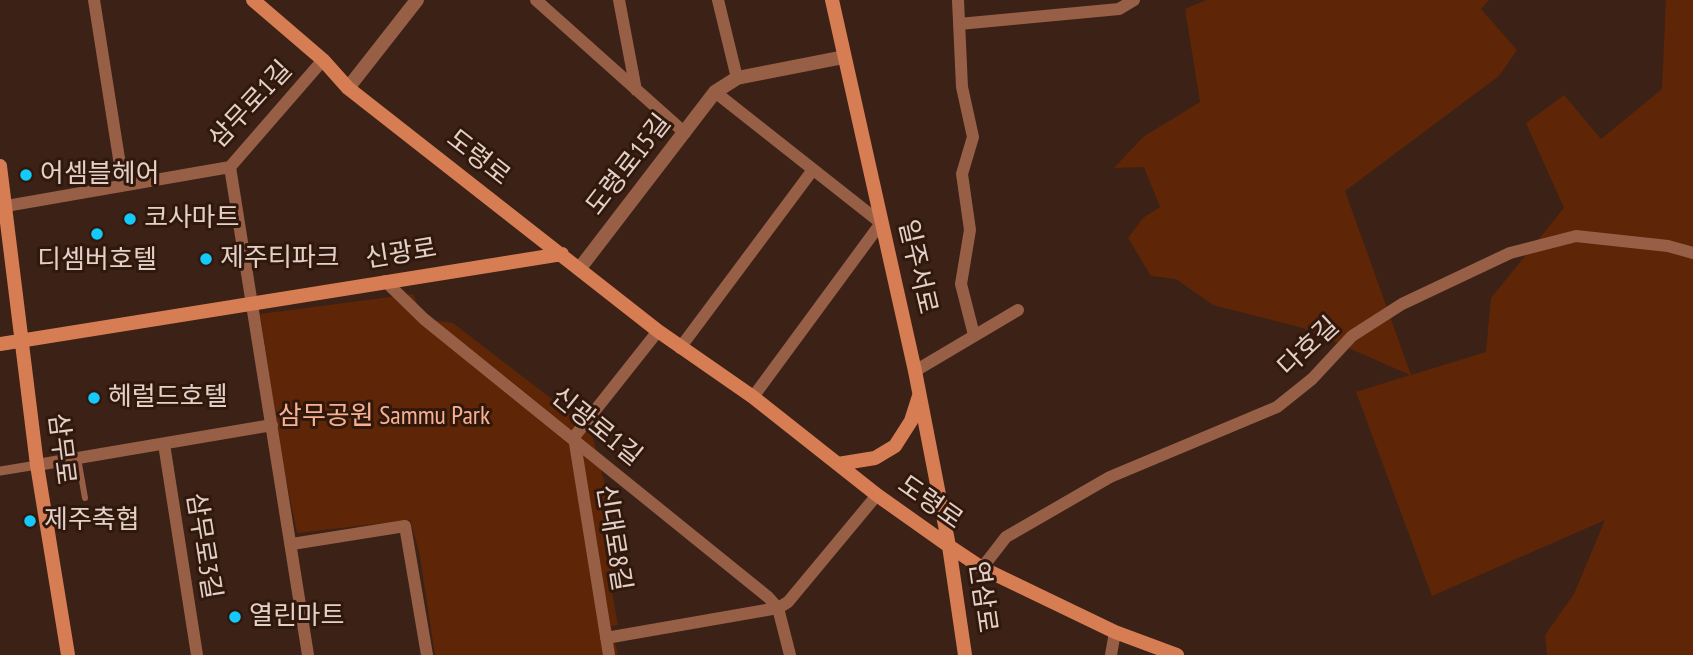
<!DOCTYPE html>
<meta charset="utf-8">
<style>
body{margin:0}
canvas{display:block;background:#3b2116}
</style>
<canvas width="1693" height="655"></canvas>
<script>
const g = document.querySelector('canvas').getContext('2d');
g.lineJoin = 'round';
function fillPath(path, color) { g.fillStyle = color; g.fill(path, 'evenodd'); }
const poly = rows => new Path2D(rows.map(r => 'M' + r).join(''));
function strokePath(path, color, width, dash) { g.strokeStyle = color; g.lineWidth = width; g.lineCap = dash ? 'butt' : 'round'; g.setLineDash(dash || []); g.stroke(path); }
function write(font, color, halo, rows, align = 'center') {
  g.font = font + ' "PT Sans Narrow","Noto Sans KR",sans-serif'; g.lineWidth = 6; g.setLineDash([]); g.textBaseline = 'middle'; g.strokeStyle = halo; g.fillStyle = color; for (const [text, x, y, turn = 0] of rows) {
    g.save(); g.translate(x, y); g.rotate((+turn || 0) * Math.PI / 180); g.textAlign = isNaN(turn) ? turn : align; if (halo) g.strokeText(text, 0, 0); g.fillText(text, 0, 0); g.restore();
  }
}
fillPath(poly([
 [1206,0,1489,0,1481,9,1517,50,1499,76,1345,191,1411,375,1486,352,1491,298,1564,208,1526,123,1564,95,1601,139,1662,89,1666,0,1693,0,1693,655,1547,655,1545,635,1574,594,1605,520,1432,596,1356,392,1410,375,1303,328,1213,305,1176,279,1151,276,1128,238,1143,218,1160,207,1144,167,1114,168,1143,137,1200,102,1185,9],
 [413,294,424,319,453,323,570,413,593,438,605,485,614,580,611,587,618,625,611,626,618,655,435,655,419,551,410,520,297,533,283,464,260,314]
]), '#5e2507');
strokePath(poly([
 [78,458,85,498]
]), '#985f47', 6);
strokePath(poly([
 [0,471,37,465]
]), '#985f47', 9);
strokePath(poly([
 [94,0,123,184],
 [536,0,685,133],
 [619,0,636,90],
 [718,0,737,78],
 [958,0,962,87,973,137,962,174,970,230,961,284,974,335],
 [959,24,1119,9,1134,0],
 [715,92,881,223,753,397],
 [230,167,308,655],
 [0,207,230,167,323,60],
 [385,281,424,319,768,597,778,608,790,655],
 [680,348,812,171],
 [915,371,1018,310],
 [164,444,197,655],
 [37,465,272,425],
 [292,544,405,526,427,655],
 [982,568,1006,537,1110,477,1277,407,1312,379,1352,336,1402,304,1510,253,1576,236,1668,246,1693,253],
 [606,638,778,608,788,602,877,495],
 [609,655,574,437,658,331],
 [1111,655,1115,632]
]), '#985f47', 12);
strokePath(poly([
 [348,88,417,0],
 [580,268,715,92,737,78,844,57]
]), '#985f47', 14);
strokePath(poly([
 [253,0,323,60,348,88,658,331,753,397,877,495,949,546,982,568,1115,632,1177,655],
 [832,0,915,371,949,546,965,655],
 [0,166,37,465,68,655],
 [0,344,562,254],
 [838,464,875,458,895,446,911,421,919,396]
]), '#d77d54', 14);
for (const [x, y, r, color] of [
 [26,175,7,"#14cafb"],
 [130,219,7,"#14cafb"],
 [97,234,7,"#14cafb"],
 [206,259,7,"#14cafb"],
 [94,398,7,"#14cafb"],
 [30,521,7,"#14cafb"],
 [235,617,7,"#14cafb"]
]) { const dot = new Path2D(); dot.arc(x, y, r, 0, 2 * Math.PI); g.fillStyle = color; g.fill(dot); strokePath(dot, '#31180c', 2.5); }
write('26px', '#e2d0c9', '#31180c', [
 ["삼무로1길",251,105,-47],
 ["도령로",478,158,38],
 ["도령로15길",629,165,-52],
 ["신광로",401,254,-9],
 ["일주서로",917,267,77],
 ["다호길",1309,347,-43],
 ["신광로1길",596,427,39],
 ["삼무로",61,449,83],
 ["도령로",930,503,35],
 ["신대로8길",613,538,81],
 ["삼무로3길",203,546,81],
 ["연삼로",982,597,82]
]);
write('26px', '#e2d0c9', '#31180c', [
 ["어셈블헤어",40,175],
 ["코사마트",144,219],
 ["제주티파크",220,259],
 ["디셈버호텔",97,261,"center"],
 ["헤럴드호텔",108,398],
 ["제주축협",44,521],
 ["열린마트",249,617]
], 'left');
write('26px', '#f7b092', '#31180c', [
 ["삼무공원 Sammu Park",384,417]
]);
</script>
